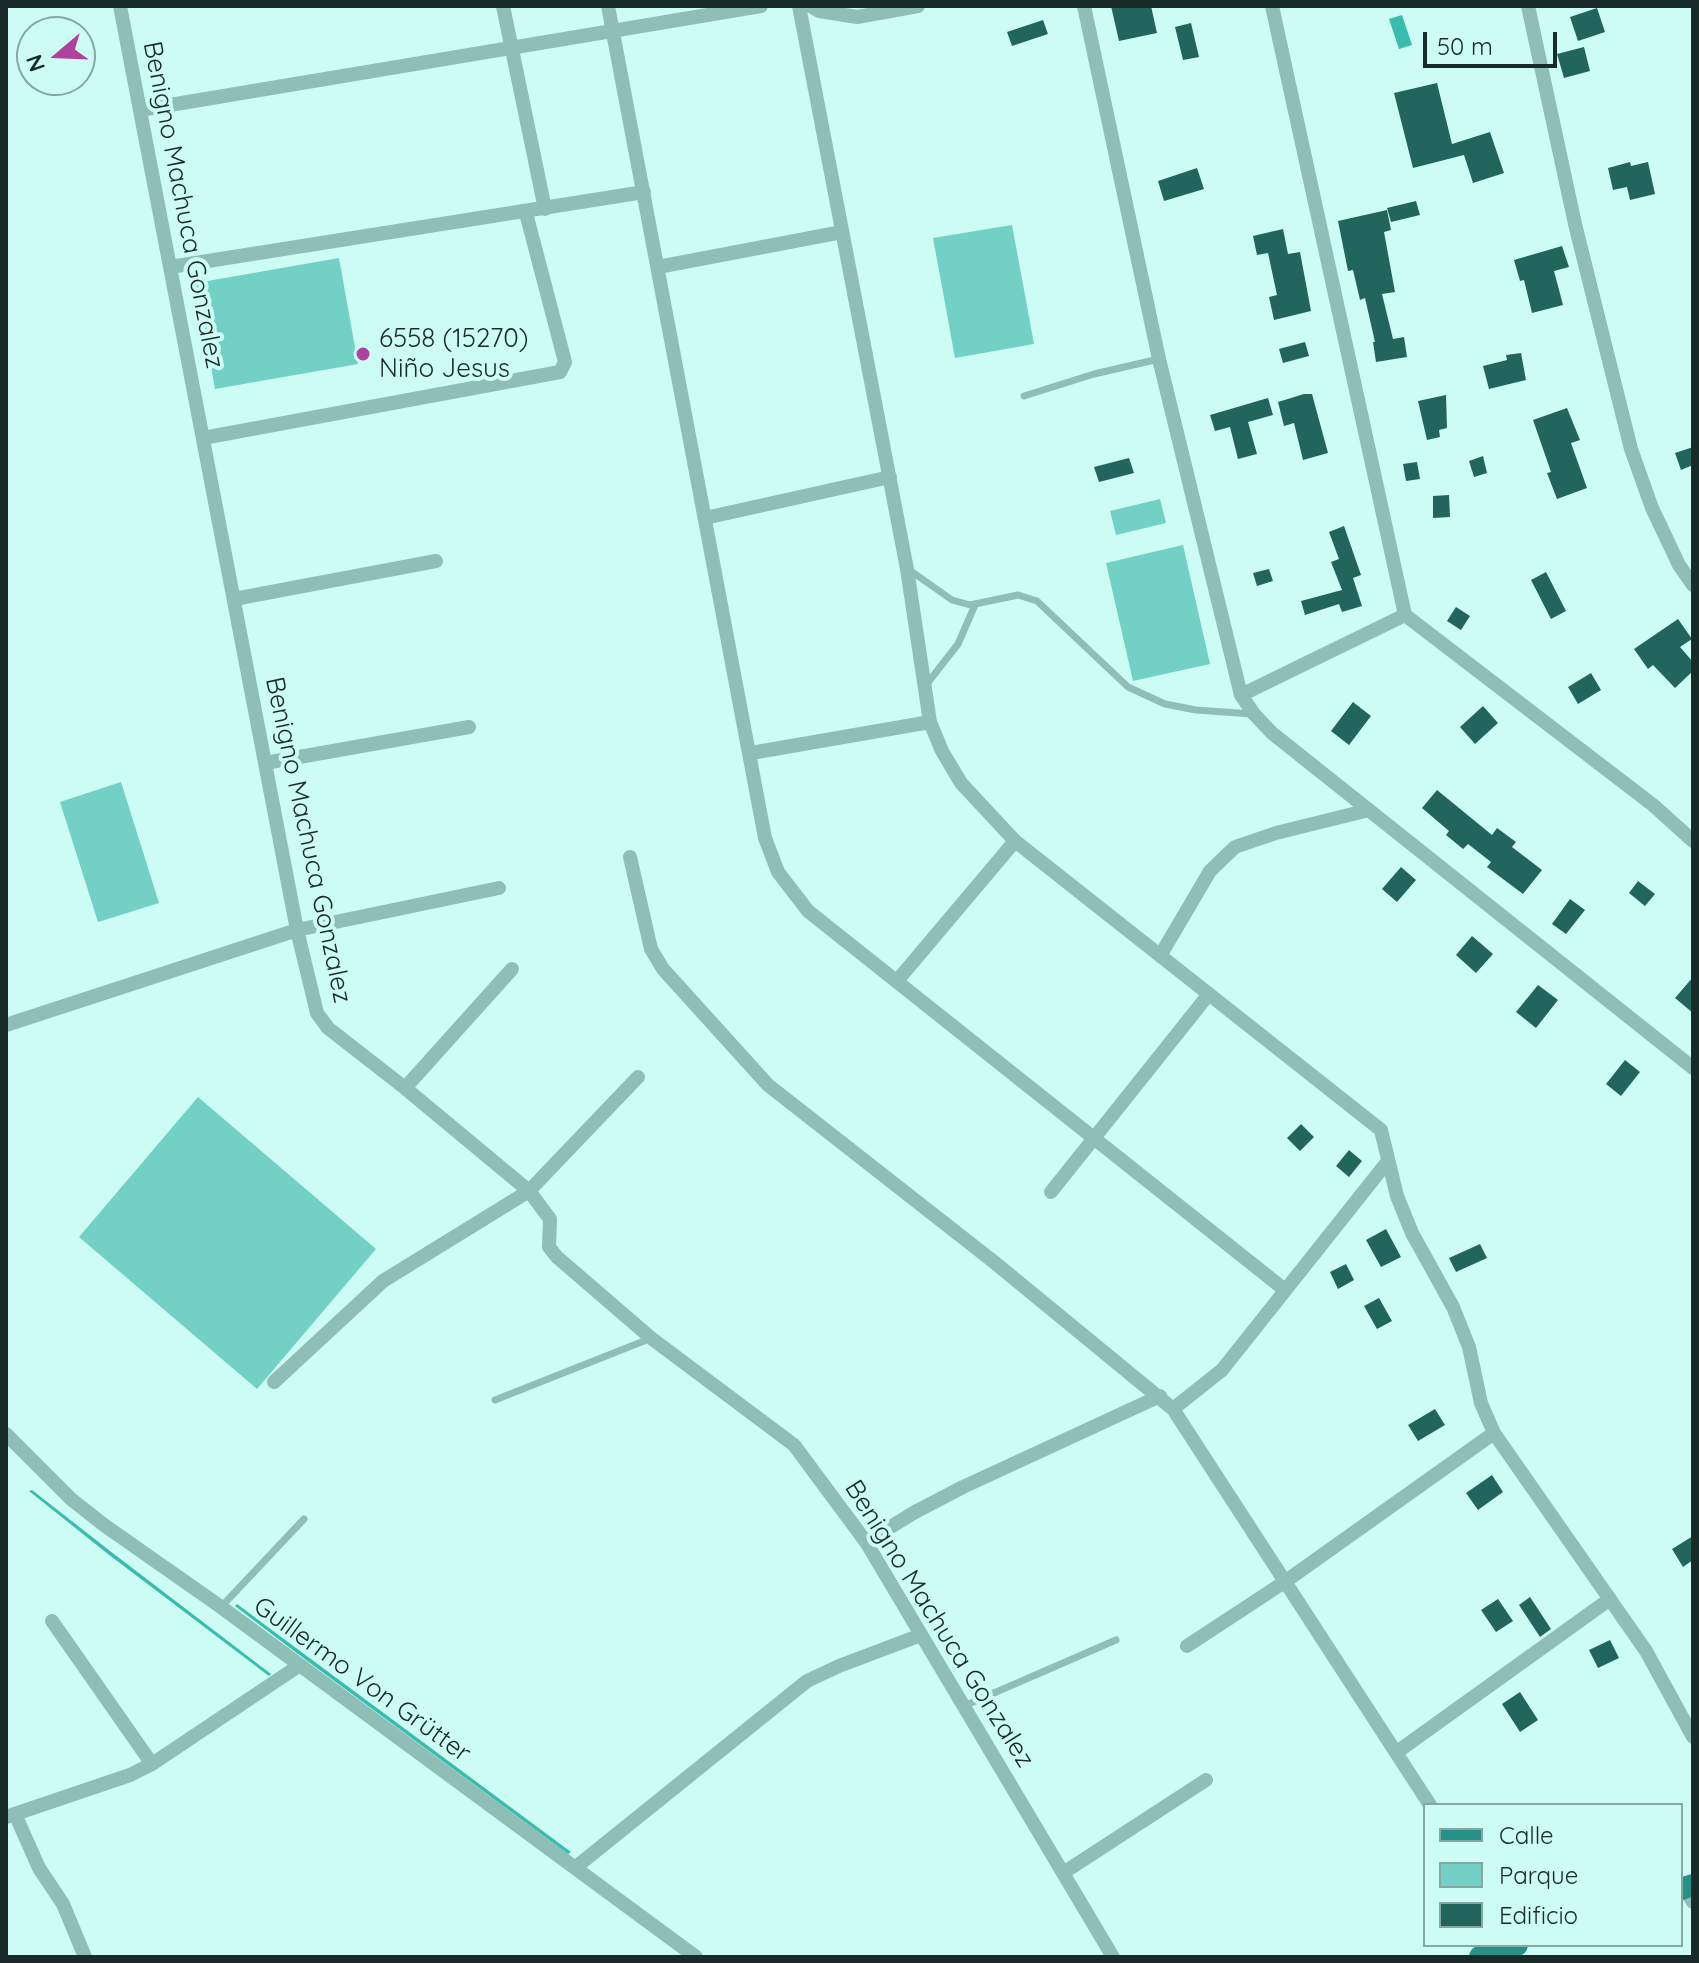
<!DOCTYPE html>
<meta charset="utf-8">
<style>
body{margin:0}
#map{position:relative;width:1699px;height:1963px;overflow:hidden;background:#cdfcf4;font-family:Quicksand,sans-serif}
canvas{display:block}
.frame{position:absolute;inset:0;border:8px solid #192b29;pointer-events:none}
.legend{position:absolute;left:1423px;top:1803px;width:260px;height:144px;box-sizing:border-box;background:#cdfcf4;border:2px solid #85a8a3;margin:0;padding:10px 14px;list-style:none;font-size:24px;color:#192b29}
.legend li{display:flex;align-items:center;gap:16px;height:40px}
.legend b{width:40px;border:2px solid #85a8a3}
.north{position:absolute;left:16px;top:16px;width:80px;height:80px;box-sizing:border-box;background:#cdfcf4;border:2px solid #85a8a3;border-radius:50%;rotate:251deg;font-size:22px;font-weight:700;line-height:32px;text-align:center;color:#192b29}
.north::after{content:'';display:block;margin:auto;width:28px;height:36px;background:#b0419f;clip-path:polygon(50% 0,100% 100%,50% 72%,0 100%)}
.scale{position:absolute;left:1423px;top:32px;width:134px;height:36px;box-sizing:border-box;border:4px solid #192b29;border-top:0;padding-left:10px;font-size:24px;line-height:28px;white-space:nowrap;color:#192b29;-webkit-text-stroke:6px #cdfcf4;paint-order:stroke}
</style>
<div id="map">
<canvas width="1699" height="1963"></canvas>
<div class="frame"></div>
<ul class="legend">
<li><b style="height:10px;background:#269287"></b>Calle</li>
<li><b style="height:22px;background:#72d1c4"></b>Parque</li>
<li><b style="height:22px;background:#22655d"></b>Edificio</li>
</ul>
<div class="north">N</div>
<div class="scale">50 m</div>
</div>
<script>
const g = document.querySelector('canvas').getContext('2d');
g.lineJoin = 'round';
function fillPath(path, color) { g.fillStyle = color; g.fill(path, 'evenodd'); }
const poly = rows => new Path2D(rows.map(r => 'M' + r).join(''));
function strokePath(path, color, width, dash) { g.strokeStyle = color; g.lineWidth = width; g.lineCap = dash ? 'butt' : 'round'; g.setLineDash(dash || []); g.stroke(path); }
function write(font, color, halo, rows, align = 'center') {
  g.font = font + ' Quicksand,sans-serif'; g.lineWidth = 8; g.setLineDash([]); g.textBaseline = 'middle'; g.strokeStyle = halo; g.fillStyle = color; for (const [text, x, y, turn = 0] of rows) {
    g.save(); g.translate(x, y); g.rotate((+turn || 0) * Math.PI / 180); g.textAlign = isNaN(turn) ? turn : align; if (halo) g.strokeText(text, 0, 0); g.fillText(text, 0, 0); g.restore();
  }
}
fillPath(poly([
 [1012,225,1034,344,955,358,933,238],
 [339,258,358,364,215,389,196,283],
 [1160,499,1166,523,1116,535,1110,511],
 [1183,545,1210,664,1133,681,1106,563],
 [121,782,159,903,98,922,60,802],
 [198,1097,376,1249,257,1389,79,1237]
]), '#72d1c4');
fillPath(poly([
 [1402,15,1412,45,1399,49,1389,19],
 [32,1490,110,1551,271,1674,269,1676,108,1554,29,1491],
 [237,1604,296,1648,571,1852,568,1854,294,1651,235,1606]
]), '#39bbad');
fillPath(poly([
 [1111,6,1151,6,1157,33,1119,41],
 [1597,8,1605,32,1578,41,1570,17],
 [1043,20,1048,34,1012,46,1007,32],
 [1191,23,1199,57,1183,60,1175,27],
 [1584,47,1590,71,1564,78,1557,54],
 [1437,83,1452,144,1490,132,1504,173,1473,183,1464,155,1413,168,1394,93],
 [1630,162,1631,166,1648,162,1655,194,1630,200,1627,187,1613,190,1608,168],
 [1197,168,1204,189,1164,201,1158,181],
 [1416,201,1420,215,1391,222,1387,208],
 [1387,210,1391,230,1384,232,1395,292,1382,294,1393,339,1404,337,1407,357,1376,362,1373,342,1375,342,1365,298,1360,300,1353,270,1348,271,1338,221],
 [1283,229,1288,254,1300,252,1311,311,1274,320,1269,297,1277,295,1268,253,1257,255,1253,236],
 [1562,246,1569,267,1554,271,1563,305,1532,313,1524,280,1520,281,1514,260],
 [1305,342,1309,356,1283,363,1279,349],
 [1521,353,1526,380,1489,389,1483,366,1507,360,1506,355],
 [1304,394,1312,394,1328,453,1303,460,1294,423,1284,426,1278,402],
 [1446,395,1447,428,1439,430,1440,437,1427,440,1418,401],
 [1268,398,1273,415,1248,422,1257,454,1238,459,1230,427,1215,431,1210,415],
 [1567,408,1580,440,1571,443,1587,488,1557,499,1547,473,1551,472,1533,420],
 [1693,447,1693,465,1681,470,1675,453],
 [1483,456,1487,473,1474,477,1469,461],
 [1129,458,1134,473,1099,482,1094,467],
 [1417,462,1420,479,1406,481,1403,464],
 [1449,495,1450,517,1433,518,1433,496],
 [1344,526,1361,575,1353,578,1362,606,1342,612,1339,604,1305,615,1301,601,1342,590,1331,562,1339,559,1329,532],
 [1269,569,1273,581,1257,586,1253,573],
 [1546,572,1566,611,1551,619,1531,580],
 [1456,607,1470,616,1461,630,1447,621],
 [1678,619,1692,639,1680,647,1693,662,1693,671,1675,688,1653,665,1648,669,1634,649],
 [1591,673,1601,690,1578,704,1568,687],
 [1353,702,1371,716,1349,745,1331,731],
 [1483,706,1498,723,1475,744,1460,727],
 [1437,790,1492,835,1497,828,1516,842,1512,847,1542,870,1523,894,1487,867,1491,862,1468,844,1463,849,1446,835,1449,831,1422,808],
 [1401,867,1416,880,1397,902,1382,889],
 [1638,881,1655,894,1645,906,1629,893],
 [1570,899,1585,910,1566,934,1552,924],
 [1472,936,1493,954,1476,973,1456,955],
 [1693,977,1693,1013,1675,998],
 [1538,985,1558,1000,1536,1028,1516,1012],
 [1625,1060,1640,1072,1621,1096,1606,1084],
 [1301,1124,1314,1137,1300,1151,1287,1138],
 [1349,1150,1362,1161,1349,1177,1336,1166],
 [1386,1229,1401,1257,1381,1267,1366,1240],
 [1480,1244,1487,1258,1456,1272,1449,1258],
 [1346,1264,1354,1280,1338,1289,1330,1272],
 [1379,1298,1392,1321,1377,1329,1364,1306],
 [1435,1409,1445,1425,1418,1441,1408,1425],
 [1492,1475,1503,1492,1478,1510,1466,1493],
 [1693,1536,1693,1560,1683,1567,1672,1549],
 [1530,1597,1551,1629,1540,1637,1519,1605],
 [1498,1599,1513,1621,1496,1632,1481,1610],
 [1610,1640,1619,1658,1598,1668,1589,1650],
 [1520,1692,1538,1720,1520,1732,1502,1704]
]), '#22655d');
strokePath(poly([
 [1024,396,1094,374,1159,359],
 [908,569,952,600,970,605,1018,595,1037,601,1128,687,1165,704,1196,710,1252,714],
 [926,685,958,644,975,605],
 [495,1400,649,1339],
 [221,1607,304,1519],
 [964,1706,1116,1640]
]), '#8fbeb7', 7);
strokePath(poly([
 [120,6,297,930,317,1013,328,1028,405,1088,529,1191,550,1219,549,1247,557,1257,651,1338,794,1445,866,1542,1113,1957],
 [503,6,545,209],
 [608,6,765,838,778,872,808,911,1285,1290],
 [799,6,907,569,930,722,942,751,961,783,1015,841,1381,1130,1397,1196,1412,1233,1453,1307,1469,1347,1481,1403,1494,1433,1646,1651,1693,1737],
 [810,6,819,11,857,17,918,6],
 [1084,6,1159,359,1241,695,1254,714,1272,733,1693,1068],
 [1272,6,1405,615,1653,805,1693,841],
 [1528,6,1575,224,1631,449,1652,508,1679,565,1693,585],
 [140,110,761,6],
 [170,267,644,192],
 [658,267,842,232],
 [203,438,560,372,565,362,526,213],
 [705,518,890,477],
 [234,599,436,561],
 [1241,695,1405,615],
 [751,753,930,722],
 [265,763,469,727],
 [630,857,651,949,663,969,768,1085,994,1262,1173,1409,1430,1805],
 [1160,956,1210,871,1235,847,1276,833,1369,810],
 [897,981,1015,841],
 [6,1025,297,930,499,888],
 [405,1088,512,969],
 [1051,1192,1209,994],
 [274,1382,383,1281,529,1191,638,1077],
 [1173,1409,1222,1370,1388,1161],
 [6,1434,71,1499,104,1525,221,1607,696,1957],
 [866,1542,915,1512,963,1487,1160,1396],
 [52,1621,152,1764],
 [1187,1646,1286,1581,1494,1433],
 [1397,1752,1610,1599],
 [15,1814,39,1868,63,1904,85,1957],
 [6,1817,130,1775,152,1764,300,1665],
 [576,1867,807,1681,839,1666,921,1635],
 [1063,1873,1206,1780],
 [1684,1888,1693,1902]
]), '#8fbeb7', 14);
strokePath(poly([
 [1681,1889,1693,1885],
 [1480,1957,1517,1945]
]), '#269287', 22);
for (const [x, y, r, color] of [
 [363,354,8,"#b0419f"]
]) { const dot = new Path2D(); dot.arc(x, y, r, 0, 2 * Math.PI); g.fillStyle = color; g.fill(dot); strokePath(dot, '#cdfcf4', 3); }
write('26px', '#192b29', '#cdfcf4', [
 ["Benigno Machuca Gonzalez",183,205,79],
 ["Benigno Machuca Gonzalez",308,840,78],
 ["Benigno Machuca Gonzalez",939,1624,58],
 ["Guillermo Von Grütter",362,1680,36]
]);
write('26px', '#192b29', '#cdfcf4', [
 ["6558 (15270)",379,339],
 ["Niño Jesus",379,369]
], 'left');
</script>
